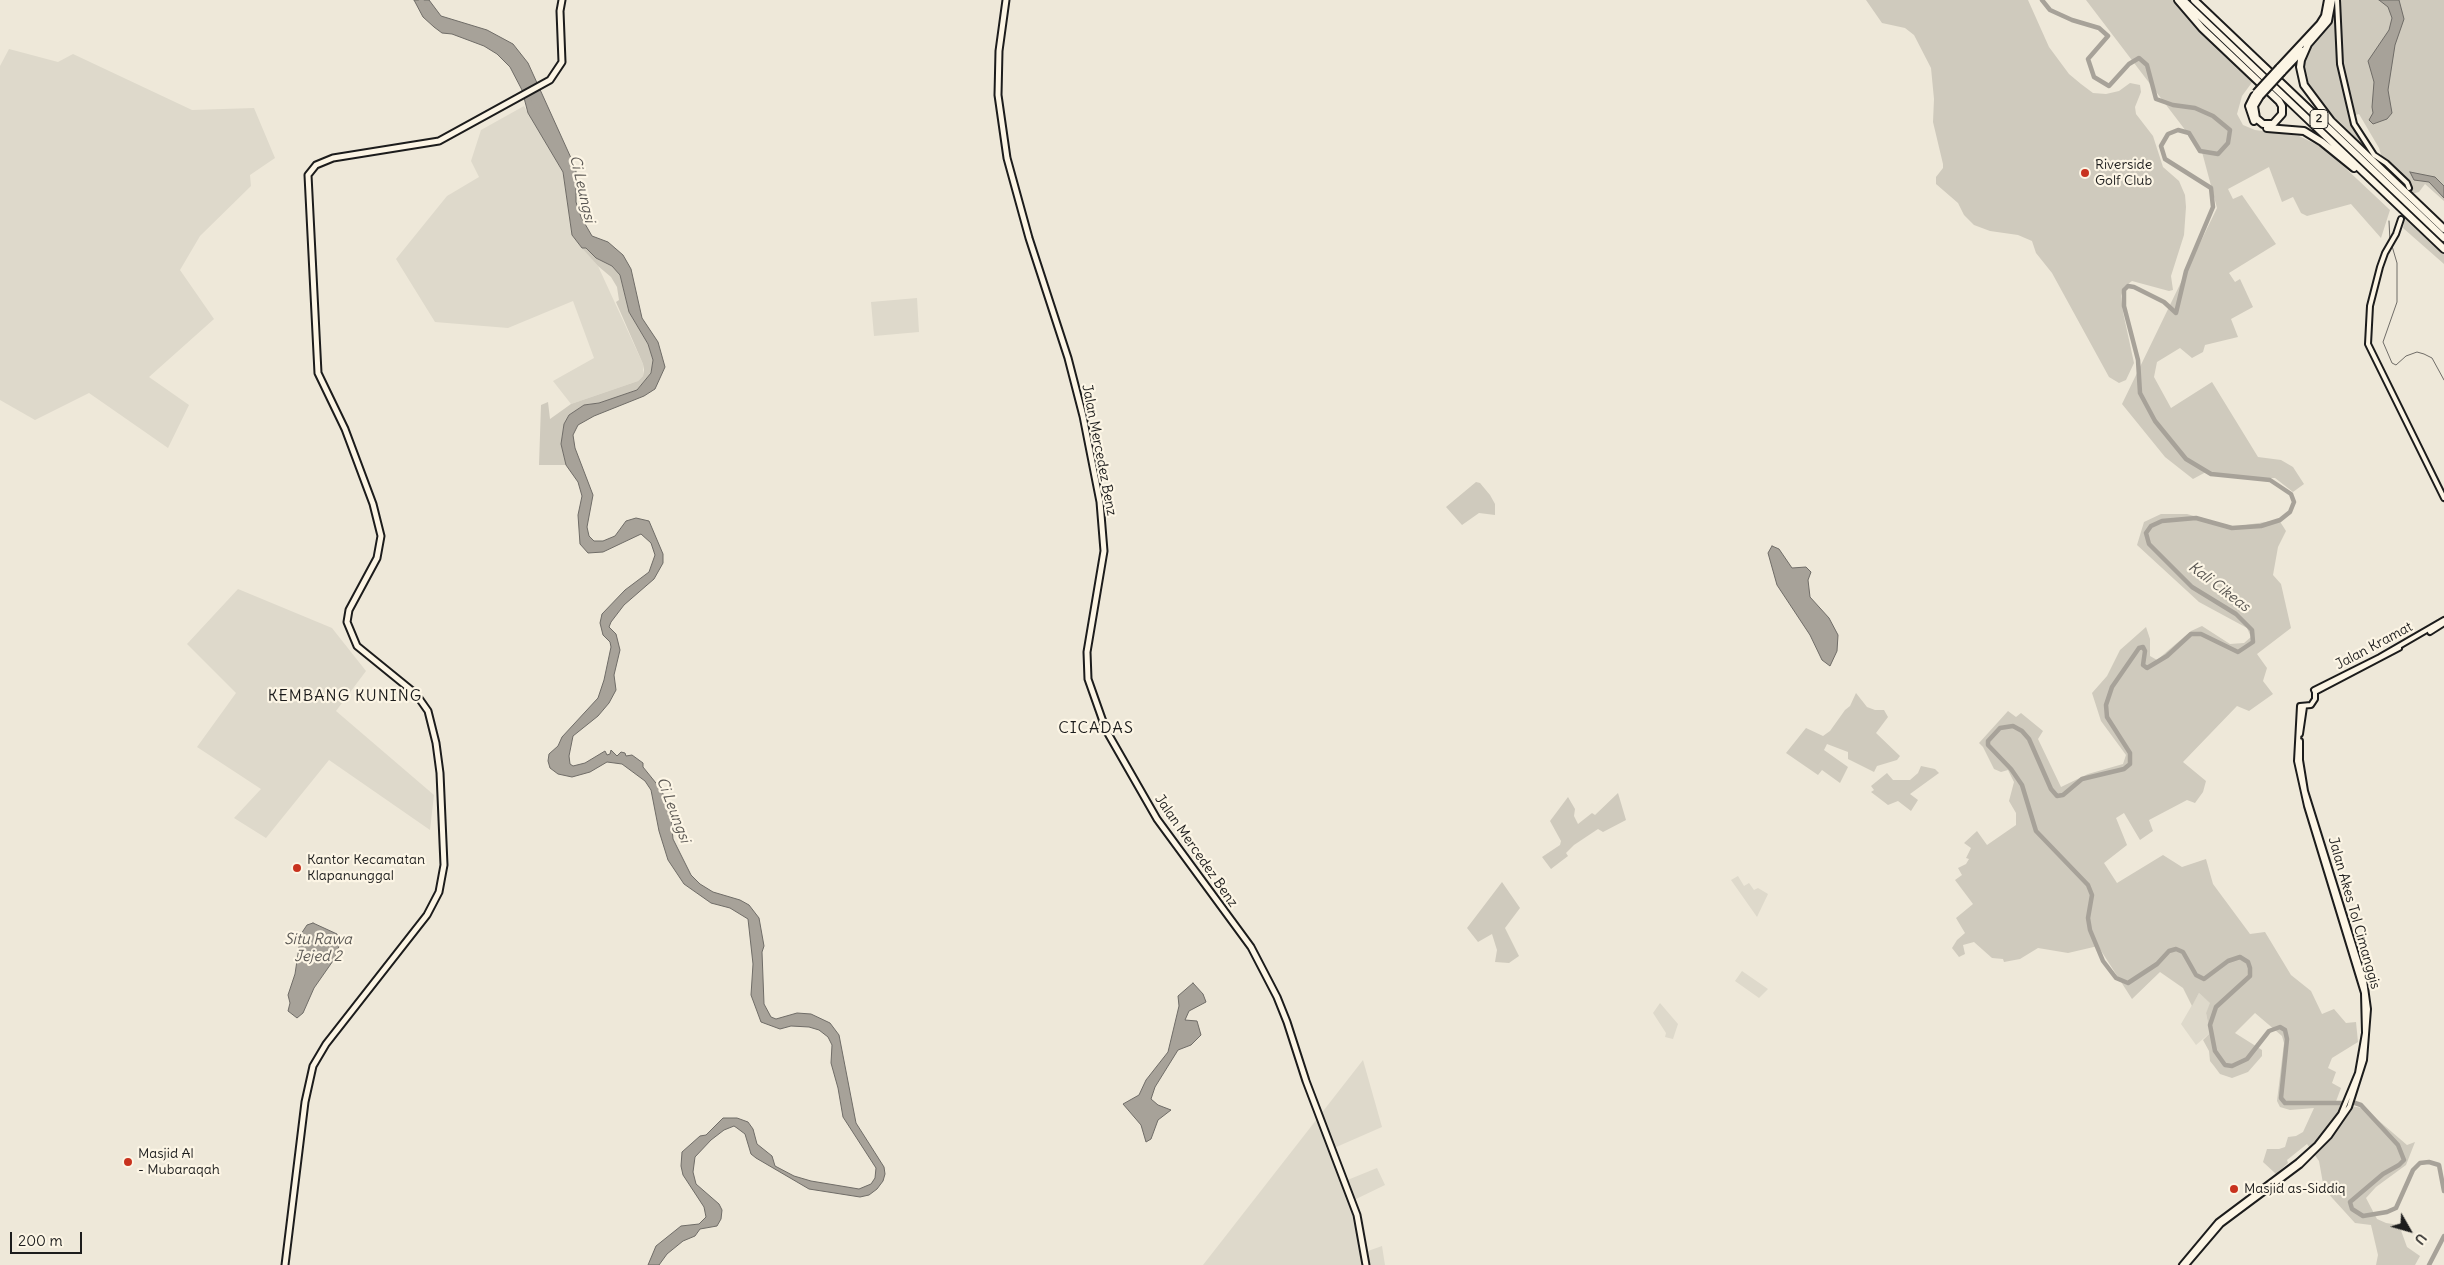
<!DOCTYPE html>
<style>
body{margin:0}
#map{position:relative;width:2444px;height:1265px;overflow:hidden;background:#eee8d9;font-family:Delius,sans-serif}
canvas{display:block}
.north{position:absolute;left:2384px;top:1205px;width:50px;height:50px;-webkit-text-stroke:4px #fcf5e5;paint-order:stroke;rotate:128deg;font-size:14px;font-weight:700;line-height:20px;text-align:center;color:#1c1c1c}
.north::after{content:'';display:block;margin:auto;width:18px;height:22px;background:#1c1c1c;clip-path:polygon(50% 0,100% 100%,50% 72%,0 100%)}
.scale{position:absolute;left:10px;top:1232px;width:72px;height:22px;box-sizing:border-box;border:2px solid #1c1c1c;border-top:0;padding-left:6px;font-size:15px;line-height:18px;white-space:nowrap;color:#1c1c1c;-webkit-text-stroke:4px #fcf5e5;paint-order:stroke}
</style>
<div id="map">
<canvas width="2444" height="1265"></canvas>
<div class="north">U</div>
<div class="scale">200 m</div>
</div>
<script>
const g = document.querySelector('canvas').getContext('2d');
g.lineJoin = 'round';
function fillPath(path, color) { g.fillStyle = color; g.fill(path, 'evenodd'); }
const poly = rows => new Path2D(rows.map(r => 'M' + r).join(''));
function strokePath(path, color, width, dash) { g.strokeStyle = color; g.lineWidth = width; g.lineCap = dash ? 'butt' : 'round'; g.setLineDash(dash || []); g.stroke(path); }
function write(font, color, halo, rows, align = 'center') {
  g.font = font + ' Delius,sans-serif'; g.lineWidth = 4.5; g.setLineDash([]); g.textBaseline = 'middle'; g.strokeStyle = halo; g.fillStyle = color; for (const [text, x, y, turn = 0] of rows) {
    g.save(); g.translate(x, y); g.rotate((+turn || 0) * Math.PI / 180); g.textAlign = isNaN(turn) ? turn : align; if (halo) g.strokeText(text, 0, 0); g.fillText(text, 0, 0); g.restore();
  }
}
fillPath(poly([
 [9,49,58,62,73,54,192,110,254,108,275,158,250,175,251,186,200,236,180,270,214,319,149,377,189,405,168,448,89,393,35,420,0,400,0,66],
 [524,106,563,172,572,235,598,266,643,364,643,376,638,381,571,404,553,381,594,358,573,301,508,328,435,322,396,259,447,196,479,177,471,161,481,130],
 [917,298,919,332,874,336,871,302],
 [238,589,332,628,366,671,336,711,434,795,430,830,329,760,266,838,234,818,261,789,197,747,236,693,187,644],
 [1738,876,1744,886,1749,883,1754,890,1758,888,1768,894,1757,917,1731,880],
 [1742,971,1768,989,1759,998,1735,981],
 [2199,993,2211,1003,2206,1013,2210,1033,2196,1045,2181,1024],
 [1660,1003,1678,1024,1673,1039,1665,1037,1666,1033,1653,1013],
 [1363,1060,1382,1127,1334,1148,1345,1181,1377,1168,1385,1185,1354,1200,1363,1219,1368,1251,1382,1246,1385,1265,1203,1265]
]), '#ded9cb');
fillPath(poly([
 [1866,0,2028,0,2049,47,2069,74,2081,84,2093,93,2106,94,2119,91,2130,83,2140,85,2141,92,2135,107,2136,114,2153,136,2163,167,2179,181,2185,195,2186,207,2184,235,2171,276,2173,290,2169,291,2132,281,2124,287,2121,296,2123,312,2134,363,2126,380,2119,383,2109,377,2052,273,2036,253,2032,241,2018,235,1990,231,1974,225,1964,215,1958,203,1936,184,1936,177,1943,168,1943,164,1933,122,1934,99,1931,68,1914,35,1905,28,1882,23],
 [2086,0,2173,0,2253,81,2242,96,2237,114,2243,125,2255,130,2299,136,2324,148,2390,210,2381,238,2351,204,2307,216,2301,213,2293,197,2282,202,2269,167,2228,189,2233,199,2242,195,2276,244,2229,273,2235,282,2240,279,2253,307,2231,319,2238,337,2205,345,2203,352,2192,358,2180,348,2157,362,2154,377,2171,408,2212,382,2258,457,2281,460,2293,467,2304,484,2293,492,2275,478,2235,478,2206,472,2193,479,2165,457,2122,404,2217,208,2202,152],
 [2334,0,2337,9,2339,66,2350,115,2357,133,2368,150,2407,186,2407,190,2338,127,2305,84,2301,70,2304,56,2325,30,2334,12],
 [2339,0,2444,0,2444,201,2425,184,2419,192,2411,194,2412,186,2382,158,2379,148,2359,114,2353,116,2342,58],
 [2406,213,2444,249,2444,264,2403,228],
 [586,247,596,258,612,266,620,275,629,312,648,344,653,360,651,373,637,390,599,403,584,405,569,415,564,424,561,444,566,465,539,465,541,405,548,402,550,419,571,404,638,381,643,376,644,370,643,364,616,302,619,300,617,287,611,277,598,266,582,248],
 [1476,482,1480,483,1490,495,1495,504,1495,515,1479,513,1462,525,1446,507],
 [2161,514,2187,514,2232,527,2279,520,2286,531,2278,547,2273,575,2281,584,2291,628,2257,654,2267,668,2263,681,2273,694,2249,711,2237,706,2183,762,2206,781,2203,792,2195,803,2187,800,2149,820,2153,831,2140,840,2124,813,2116,818,2127,845,2104,863,2117,883,2163,855,2182,867,2206,859,2213,884,2250,934,2265,932,2291,975,2311,991,2322,1014,2334,1009,2346,1023,2356,1022,2358,1042,2332,1058,2328,1068,2336,1072,2332,1083,2341,1088,2335,1104,2364,1108,2407,1145,2415,1142,2406,1165,2376,1187,2366,1198,2377,1219,2386,1223,2399,1225,2407,1247,2420,1256,2415,1265,2376,1265,2378,1255,2371,1225,2355,1223,2324,1189,2319,1161,2307,1144,2287,1160,2288,1163,2276,1174,2263,1162,2267,1149,2279,1149,2285,1147,2288,1137,2296,1136,2303,1132,2314,1108,2290,1110,2280,1107,2277,1101,2284,1043,2282,1036,2255,1013,2235,1033,2262,1050,2262,1056,2248,1072,2232,1078,2220,1074,2214,1066,2210,1061,2209,1051,2203,1040,2210,1033,2206,1013,2210,1003,2199,993,2192,1006,2183,988,2160,972,2132,999,2098,946,2068,953,2038,948,2020,959,2004,962,2003,959,1992,958,1974,942,1963,945,1965,954,1959,957,1952,948,1957,940,1965,933,1956,918,1973,904,1955,880,1962,875,1958,868,1966,864,1969,859,1966,858,1971,848,1964,843,1977,831,1987,845,2016,825,2016,813,2009,801,2014,782,2008,770,2001,772,1994,769,1983,747,1979,743,2008,711,2016,717,2021,713,2043,731,2038,739,2061,787,2088,774,2123,764,2126,755,2101,721,2092,693,2107,676,2120,650,2146,627,2150,639,2150,656,2157,660,2191,631,2202,626,2230,644,2244,643,2251,637,2247,628,2199,602,2137,545,2144,522],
 [1856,693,1867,707,1875,710,1884,710,1888,717,1876,733,1900,756,1897,760,1877,766,1874,772,1848,759,1848,752,1827,744,1824,750,1848,767,1840,783,1822,770,1818,775,1786,753,1806,728,1823,736,1830,731,1845,710,1850,706],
 [1921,766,1935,769,1939,773,1910,794,1918,800,1911,811,1898,801,1888,805,1871,792,1874,790,1871,786,1887,773,1893,780,1910,780,1918,773],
 [1618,793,1626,820,1603,832,1598,829,1574,845,1566,853,1568,856,1551,869,1542,857,1560,845,1561,841,1550,821,1568,797,1575,809,1574,816,1578,824,1592,813,1595,815],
 [1502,882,1520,908,1505,928,1519,956,1509,963,1495,962,1497,950,1492,934,1478,942,1467,928]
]), '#cfcabd');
const water = poly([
 [414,0,429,0,441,16,487,30,513,44,528,63,576,169,576,202,581,217,592,236,608,242,623,255,631,269,642,318,658,342,665,367,655,389,644,396,594,416,578,425,573,435,575,448,593,495,587,527,589,536,594,541,603,541,615,536,626,521,636,518,649,521,663,554,663,563,654,579,624,605,611,622,609,627,616,634,620,650,614,675,616,690,609,703,598,716,573,736,569,756,570,764,573,766,585,763,605,751,607,755,610,754,611,750,617,756,621,752,625,753,626,756,632,755,643,763,643,767,660,788,670,807,673,839,691,875,700,884,713,892,740,900,749,905,759,918,764,946,762,952,764,1004,771,1017,776,1019,797,1013,811,1014,830,1023,839,1035,856,1123,884,1167,885,1174,883,1181,877,1189,869,1195,860,1197,809,1189,756,1158,751,1154,745,1134,737,1128,734,1126,724,1130,711,1140,695,1157,693,1172,696,1184,719,1204,722,1210,721,1219,717,1226,700,1229,695,1236,683,1241,667,1254,659,1265,648,1265,656,1246,681,1226,699,1224,706,1217,704,1207,683,1175,681,1166,682,1152,700,1136,706,1135,723,1118,737,1118,748,1122,753,1129,757,1144,772,1156,775,1166,794,1176,811,1181,859,1189,871,1184,875,1178,876,1168,843,1117,838,1088,831,1063,832,1045,828,1037,819,1030,809,1027,791,1026,780,1029,761,1022,751,995,753,964,748,919,730,908,711,903,684,884,668,860,659,831,651,790,645,781,622,764,607,762,590,772,572,777,558,774,550,768,548,761,549,754,558,746,562,737,598,698,604,680,611,647,610,642,603,635,600,623,602,614,625,590,649,572,655,555,651,543,641,534,603,552,588,553,580,544,578,515,582,496,578,482,566,465,561,444,564,424,569,415,584,405,599,403,637,390,651,373,653,360,648,344,629,312,620,275,612,266,596,258,586,248,582,248,572,235,563,172,528,113,522,90,510,67,497,54,484,46,452,34,442,33,434,27,423,17,414,0],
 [2379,0,2399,0,2404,19,2395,45,2388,90,2392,113,2387,119,2373,124,2369,120,2373,113,2372,107,2374,82,2368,61,2389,30,2392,18,2388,7,2379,0],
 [2410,172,2435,177,2444,186,2444,198,2429,182,2414,180,2410,172],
 [1772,546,1779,549,1792,568,1806,567,1811,572,1808,580,1810,597,1829,618,1838,635,1837,651,1830,666,1822,660,1810,635,1777,585,1768,553,1772,546],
 [313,923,337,934,340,943,335,958,314,988,303,1013,297,1018,288,1011,290,1003,288,995,295,974,301,934,307,925,313,923],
 [1193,983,1203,994,1206,1002,1189,1011,1185,1020,1197,1021,1201,1035,1191,1045,1178,1050,1155,1087,1151,1099,1158,1105,1171,1110,1158,1120,1151,1139,1146,1142,1141,1125,1123,1104,1139,1095,1146,1080,1168,1052,1179,1006,1178,996,1193,983]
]);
fillPath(water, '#a7a299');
strokePath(water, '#6f6c67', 1);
strokePath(poly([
 [2389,221,2390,242],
 [2392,246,2397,263,2397,302,2383,342,2392,363,2396,365,2406,356,2417,352,2424,354,2432,358,2444,380]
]), '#6f6c67', 1);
strokePath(poly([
 [421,0,427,11,438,22],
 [2042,0,2050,10,2072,20,2099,28,2108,36,2088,59,2094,77,2109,86,2129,64,2139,58,2147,65,2156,99,2173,105,2195,108,2213,116,2230,130,2228,143,2218,154,2200,151,2189,133,2178,130,2168,134,2161,146,2165,159,2211,188,2213,207,2186,271,2176,313,2164,302,2134,287,2128,286,2124,290,2124,306,2138,360,2140,393,2155,421,2186,459,2211,474,2270,480,2291,494,2294,502,2290,512,2280,520,2261,526,2232,528,2196,518,2162,521,2151,526,2146,533,2149,544,2192,587,2236,614,2252,630,2253,642,2238,652,2201,634,2191,634,2167,656,2147,668,2143,665,2145,651,2143,647,2139,648,2112,687,2106,705,2107,717,2130,753,2130,764,2124,769,2082,779,2063,795,2057,796,2051,789,2029,739,2022,731,2013,726,2000,728,1988,741,1988,745,2011,769,2022,785,2036,831,2088,885,2092,895,2088,918,2090,930,2103,961,2116,978,2128,983,2157,964,2169,951,2176,949,2183,952,2196,975,2204,979,2228,961,2240,957,2248,962,2250,968,2250,976,2216,1007,2210,1025,2215,1051,2225,1065,2232,1066,2247,1059,2269,1031,2280,1027,2285,1030,2287,1039,2281,1098,2285,1103,2355,1103,2361,1105,2398,1145,2404,1160,2399,1165,2383,1174,2350,1202,2352,1209,2363,1216,2387,1212,2396,1208,2413,1170,2420,1163,2429,1162,2439,1165,2444,1191],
 [529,91,539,111],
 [2429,1265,2444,1236]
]), '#a7a299', 4.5);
const secondary = poly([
 [2337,0,2340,64,2354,124,2374,155,2386,163,2407,183,2409,188],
 [2401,219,2396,234,2385,253,2380,267,2370,306,2368,344,2444,498],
 [2430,632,2444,623],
 [2315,692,2314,690,2380,657,2444,620],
 [2315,692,2399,648],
 [2300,734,2304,707],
 [2182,1265,2218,1222,2298,1162,2317,1145,2341,1114,2358,1073,2365,1033,2364,993,2307,806,2297,761,2300,706,2311,705,2315,699,2315,692],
 [2186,1265,2221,1224,2300,1165,2329,1136,2349,1107,2364,1060,2368,1009,2364,980,2305,791,2300,760,2300,741]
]);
const primary = poly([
 [1006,0,999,51,998,95,1007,158,1029,238,1068,358,1083,416,1100,502,1104,551,1087,652,1088,679,1106,730,1157,819,1251,947,1277,997,1287,1022,1306,1081,1357,1215,1366,1265],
 [285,1265,305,1102,313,1066,326,1044,427,915,439,892,444,865,440,773,436,743,428,711,416,694,357,646,347,622,349,610,377,558,381,536,373,504,345,429,318,373,308,175,316,165,333,158,439,141,550,80,562,62,560,11,562,0]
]);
const motorway = poly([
 [2178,0,2202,28,2279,101,2282,106,2282,114,2273,124,2263,124,2256,118,2254,106,2260,96],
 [2183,0,2444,249],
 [2194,0,2444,238],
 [2332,0,2328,21,2308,44,2301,60,2300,67,2304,85,2331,121,2444,229],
 [2279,68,2320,24,2325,16,2328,0],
 [2282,72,2302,51],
 [2254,121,2249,106,2254,96],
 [2267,128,2304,131,2322,142,2354,168]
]);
strokePath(secondary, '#1c1c1c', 8);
strokePath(primary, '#1c1c1c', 9);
strokePath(motorway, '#1c1c1c', 10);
strokePath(secondary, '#fcf5e5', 4);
strokePath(primary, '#fcf5e5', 5);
strokePath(motorway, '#fcf5e5', 6);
const motorwayBridge = poly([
 [2256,93,2279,68],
 [2260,96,2282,72]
]);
strokePath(motorwayBridge, '#1c1c1c', 10, []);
strokePath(motorwayBridge, '#fcf5e5', 6);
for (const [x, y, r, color] of [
 [2085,173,5,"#c8321e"],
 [297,868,5,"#c8321e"],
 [128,1162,5,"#c8321e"],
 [2234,1189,5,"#c8321e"]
]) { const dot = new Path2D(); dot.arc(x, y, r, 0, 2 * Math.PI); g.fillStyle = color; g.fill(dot); strokePath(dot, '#fcf5e5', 2); }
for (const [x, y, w] of [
 [2319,119,18]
]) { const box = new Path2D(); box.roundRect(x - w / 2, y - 9.5, w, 19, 4); g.fillStyle = '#fcf5e5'; g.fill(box); strokePath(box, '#1c1c1c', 1); }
write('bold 12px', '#1c1c1c', null, [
 ["2",2319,119]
]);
write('14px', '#1c1c1c', '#fcf5e5', [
 ["Riverside",2095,165],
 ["Golf Club",2095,181],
 ["Kantor Kecamatan",307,860],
 ["Klapanunggal",307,876],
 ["Masjid Al",138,1154],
 ["- Mubaraqah",138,1170],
 ["Masjid as-Siddiq",2244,1189]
], 'left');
write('14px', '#1c1c1c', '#fcf5e5', [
 ["Jalan Mercedez Benz",1099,450,79],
 ["Jalan Kramat",2374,646,-28],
 ["Jalan Mercedez Benz",1196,851,55],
 ["Jalan Akes Tol Cimanggis",2354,913,74]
]);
write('italic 15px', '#5b5854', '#fcf5e5', [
 ["Ci Leungsi",582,189,77],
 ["Kali Cikeas",2219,587,37],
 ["Ci Leungsi",673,810,69],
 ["Situ Rawa",318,940],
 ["Jejed 2",318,957]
]);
g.letterSpacing = '1px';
write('16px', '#1c1c1c', '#fcf5e5', [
 ["KEMBANG KUNING",345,696],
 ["CICADAS",1096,728]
]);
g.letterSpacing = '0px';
</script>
